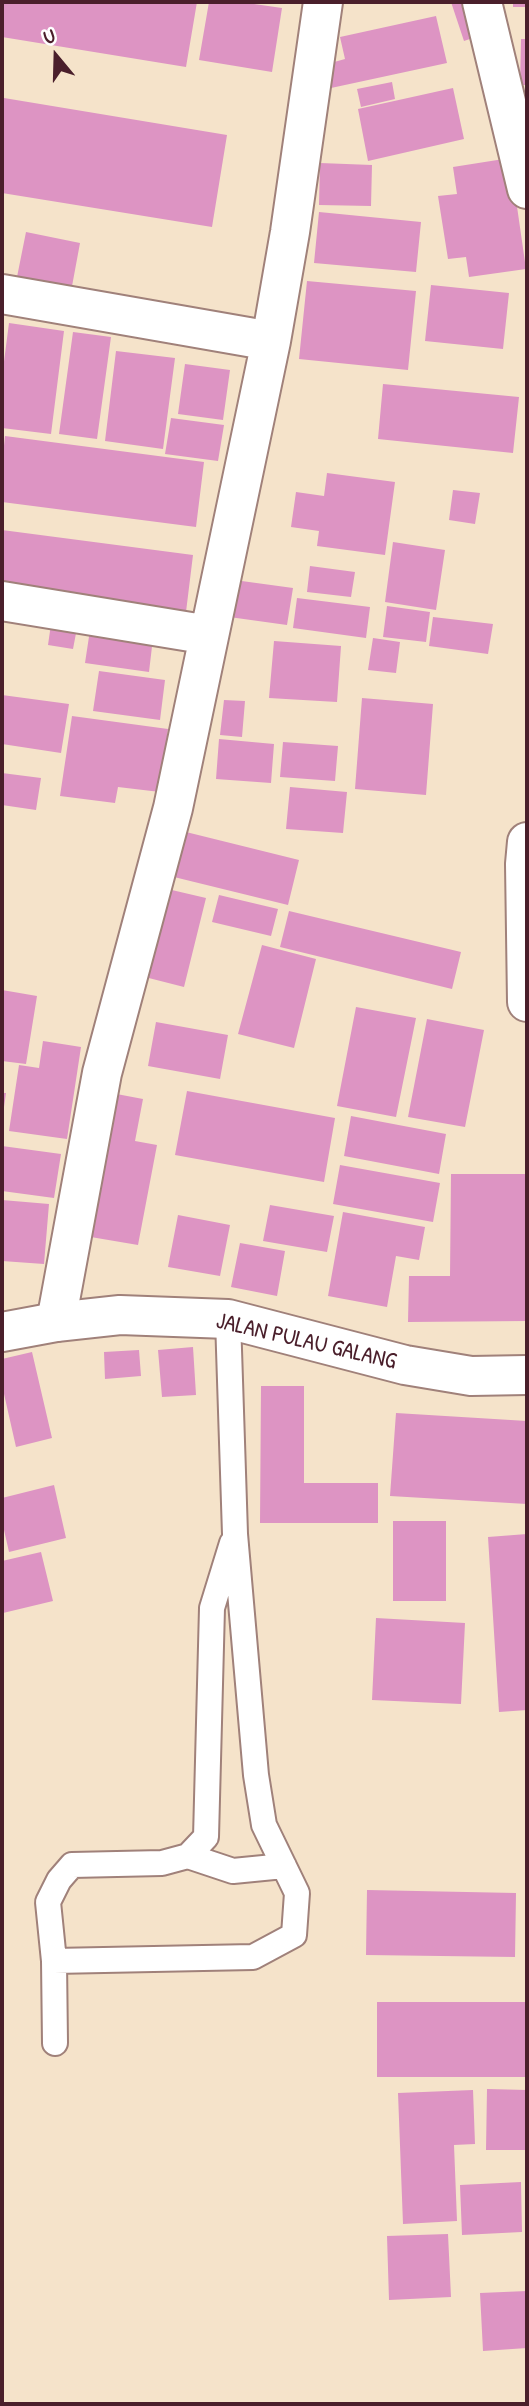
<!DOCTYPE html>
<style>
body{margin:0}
#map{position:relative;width:529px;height:2406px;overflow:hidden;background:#f5e3ca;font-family:"Patrick Hand",sans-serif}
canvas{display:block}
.frame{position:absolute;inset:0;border:4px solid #4a1f2b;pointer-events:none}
.north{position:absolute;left:21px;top:21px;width:70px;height:70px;-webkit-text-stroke:5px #fff;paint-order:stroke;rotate:341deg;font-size:19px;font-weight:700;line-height:28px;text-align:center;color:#4a1f2b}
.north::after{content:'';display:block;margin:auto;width:24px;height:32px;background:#4a1f2b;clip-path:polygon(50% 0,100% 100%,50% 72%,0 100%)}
</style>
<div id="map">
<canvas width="529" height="2406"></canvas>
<div class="frame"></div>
<div class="north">U</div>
</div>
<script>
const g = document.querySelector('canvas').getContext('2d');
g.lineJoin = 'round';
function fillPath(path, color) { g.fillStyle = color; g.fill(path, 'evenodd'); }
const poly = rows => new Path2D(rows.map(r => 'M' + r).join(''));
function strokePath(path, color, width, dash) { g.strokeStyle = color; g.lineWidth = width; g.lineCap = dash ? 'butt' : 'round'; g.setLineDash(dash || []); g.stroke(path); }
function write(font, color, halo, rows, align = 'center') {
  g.font = font + ' "Patrick Hand",sans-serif'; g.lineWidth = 5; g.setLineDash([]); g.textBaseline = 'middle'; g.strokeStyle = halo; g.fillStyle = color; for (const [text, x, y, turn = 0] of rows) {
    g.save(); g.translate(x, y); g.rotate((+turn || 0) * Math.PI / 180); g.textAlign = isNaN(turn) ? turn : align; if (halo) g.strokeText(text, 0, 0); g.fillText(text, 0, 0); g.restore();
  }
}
fillPath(poly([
 [2,2,197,2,186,67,2,37],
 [209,2,240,2,282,8,272,72,199,60],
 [451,2,477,2,487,33,464,41],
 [513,2,527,2,527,7,513,7],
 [436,16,447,63,331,88,327,64,345,59,340,37],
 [521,39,527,39,527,85,520,85],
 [392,82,395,99,361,107,357,89],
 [453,88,464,139,368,161,358,109],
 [4,98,227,135,212,227,2,193,2,109],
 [510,158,526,269,469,277,466,257,448,259,438,196,457,194,453,167],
 [320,163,372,165,371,206,319,205],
 [319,212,421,222,416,272,314,263],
 [26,232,80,243,70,297,15,287],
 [307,281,416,291,408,370,299,359],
 [431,285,509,293,503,349,425,341],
 [9,323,64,331,51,434,2,428,2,377],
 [73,332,111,337,97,439,59,434],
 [116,351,175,358,163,449,105,441],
 [185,364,230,370,223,420,178,414],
 [383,384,519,397,513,453,378,439],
 [171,418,224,425,218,461,165,454],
 [5,436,204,462,196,527,2,502,2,465],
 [327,473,395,482,385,555,317,546,319,531,291,527,296,492,324,496],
 [453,490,480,493,475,524,449,520],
 [2,530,193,555,185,620,2,597],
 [393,542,445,550,436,610,385,602],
 [310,566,355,572,351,597,307,592],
 [227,579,293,588,287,625,222,616],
 [297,598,370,607,366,638,293,628],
 [387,606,430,612,426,642,383,637],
 [433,617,493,624,488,654,429,646],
 [51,624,77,628,73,649,48,645],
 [90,630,153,638,149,672,85,663],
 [373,638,400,642,396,673,368,670],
 [274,641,341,646,337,702,269,698],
 [99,671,165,680,160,720,93,711],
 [2,695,69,704,61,753,2,744],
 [362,698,433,704,426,795,355,789],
 [224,700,245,701,242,737,220,735],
 [72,716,168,729,160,792,118,787,115,803,60,796],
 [219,739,274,744,271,783,216,779],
 [283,742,338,746,335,781,280,777],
 [2,773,41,778,36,810,2,805],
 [290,787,347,792,343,833,286,829],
 [186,832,299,860,288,905,174,877],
 [159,887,206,898,184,987,137,975],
 [219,895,278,909,271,936,212,922],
 [289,911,461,952,452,989,280,947],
 [262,945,316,959,294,1048,238,1034],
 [2,990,37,996,26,1064,2,1061],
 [356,1007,416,1018,396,1117,337,1106],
 [427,1019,484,1030,465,1127,408,1117],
 [156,1022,228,1035,220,1079,148,1066],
 [43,1041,81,1047,67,1139,9,1131,19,1065,39,1068],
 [187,1091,335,1118,324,1182,175,1155],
 [106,1092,143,1099,135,1141,157,1145,138,1245,79,1235],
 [2,1093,6,1093,3,1114,2,1114],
 [351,1116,446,1134,439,1174,344,1156],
 [2,1146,61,1154,54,1198,2,1191],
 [340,1165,440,1183,433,1222,333,1204],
 [451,1174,527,1174,527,1321,408,1322,409,1276,450,1276],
 [2,1200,49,1204,44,1264,2,1261],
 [270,1205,334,1216,327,1252,263,1241],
 [343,1212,425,1227,419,1260,396,1256,387,1307,328,1296],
 [178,1215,230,1225,220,1276,168,1267],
 [240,1243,285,1251,277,1296,231,1287],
 [193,1347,196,1395,162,1397,158,1350],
 [139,1350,141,1376,105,1379,104,1352],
 [32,1352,52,1438,16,1447,2,1385,2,1359],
 [261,1386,304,1386,304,1483,378,1483,378,1523,260,1523],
 [396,1413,527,1421,527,1504,390,1496],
 [54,1485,66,1538,9,1552,2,1521,2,1498],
 [393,1521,446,1521,446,1601,393,1601],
 [527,1534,527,1710,499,1712,488,1537],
 [41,1552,53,1601,3,1613,2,1561],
 [376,1618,465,1623,461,1704,372,1700],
 [367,1890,516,1893,515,1957,366,1955],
 [377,2002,527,2002,527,2077,377,2077],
 [487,2089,527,2090,527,2150,486,2150],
 [473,2090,475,2144,454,2145,457,2221,403,2224,398,2093],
 [521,2182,522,2232,462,2235,460,2185],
 [448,2234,451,2297,389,2300,387,2236],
 [527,2291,527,2348,483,2351,480,2293]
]), '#dd94c3');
const service = poly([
 [188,1856,233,1871,284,1866],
 [54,1961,253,1957,294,1935,297,1893,264,1825,256,1775,235,1534,228,1319],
 [55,2043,54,1961,48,1902,59,1880,72,1865,162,1863,188,1856,206,1837,212,1608,232,1543]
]);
const minor = poly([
 [482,2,527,189],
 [2,294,271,341],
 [2,601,209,635],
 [527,842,525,864,527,1002],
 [56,1322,102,1073,173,808,271,341,290,232,323,2]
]);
const tertiary = poly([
 [2,1332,56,1322,120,1315,228,1319,405,1365,471,1376,527,1375]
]);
strokePath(service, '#a0817a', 28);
strokePath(minor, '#a0817a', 42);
strokePath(tertiary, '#a0817a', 42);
strokePath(service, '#fff', 24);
strokePath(minor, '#fff', 38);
strokePath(tertiary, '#fff', 38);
write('23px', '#4a1f2b', '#fff', [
 ["JALAN PULAU GALANG",306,1342,13]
]);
</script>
